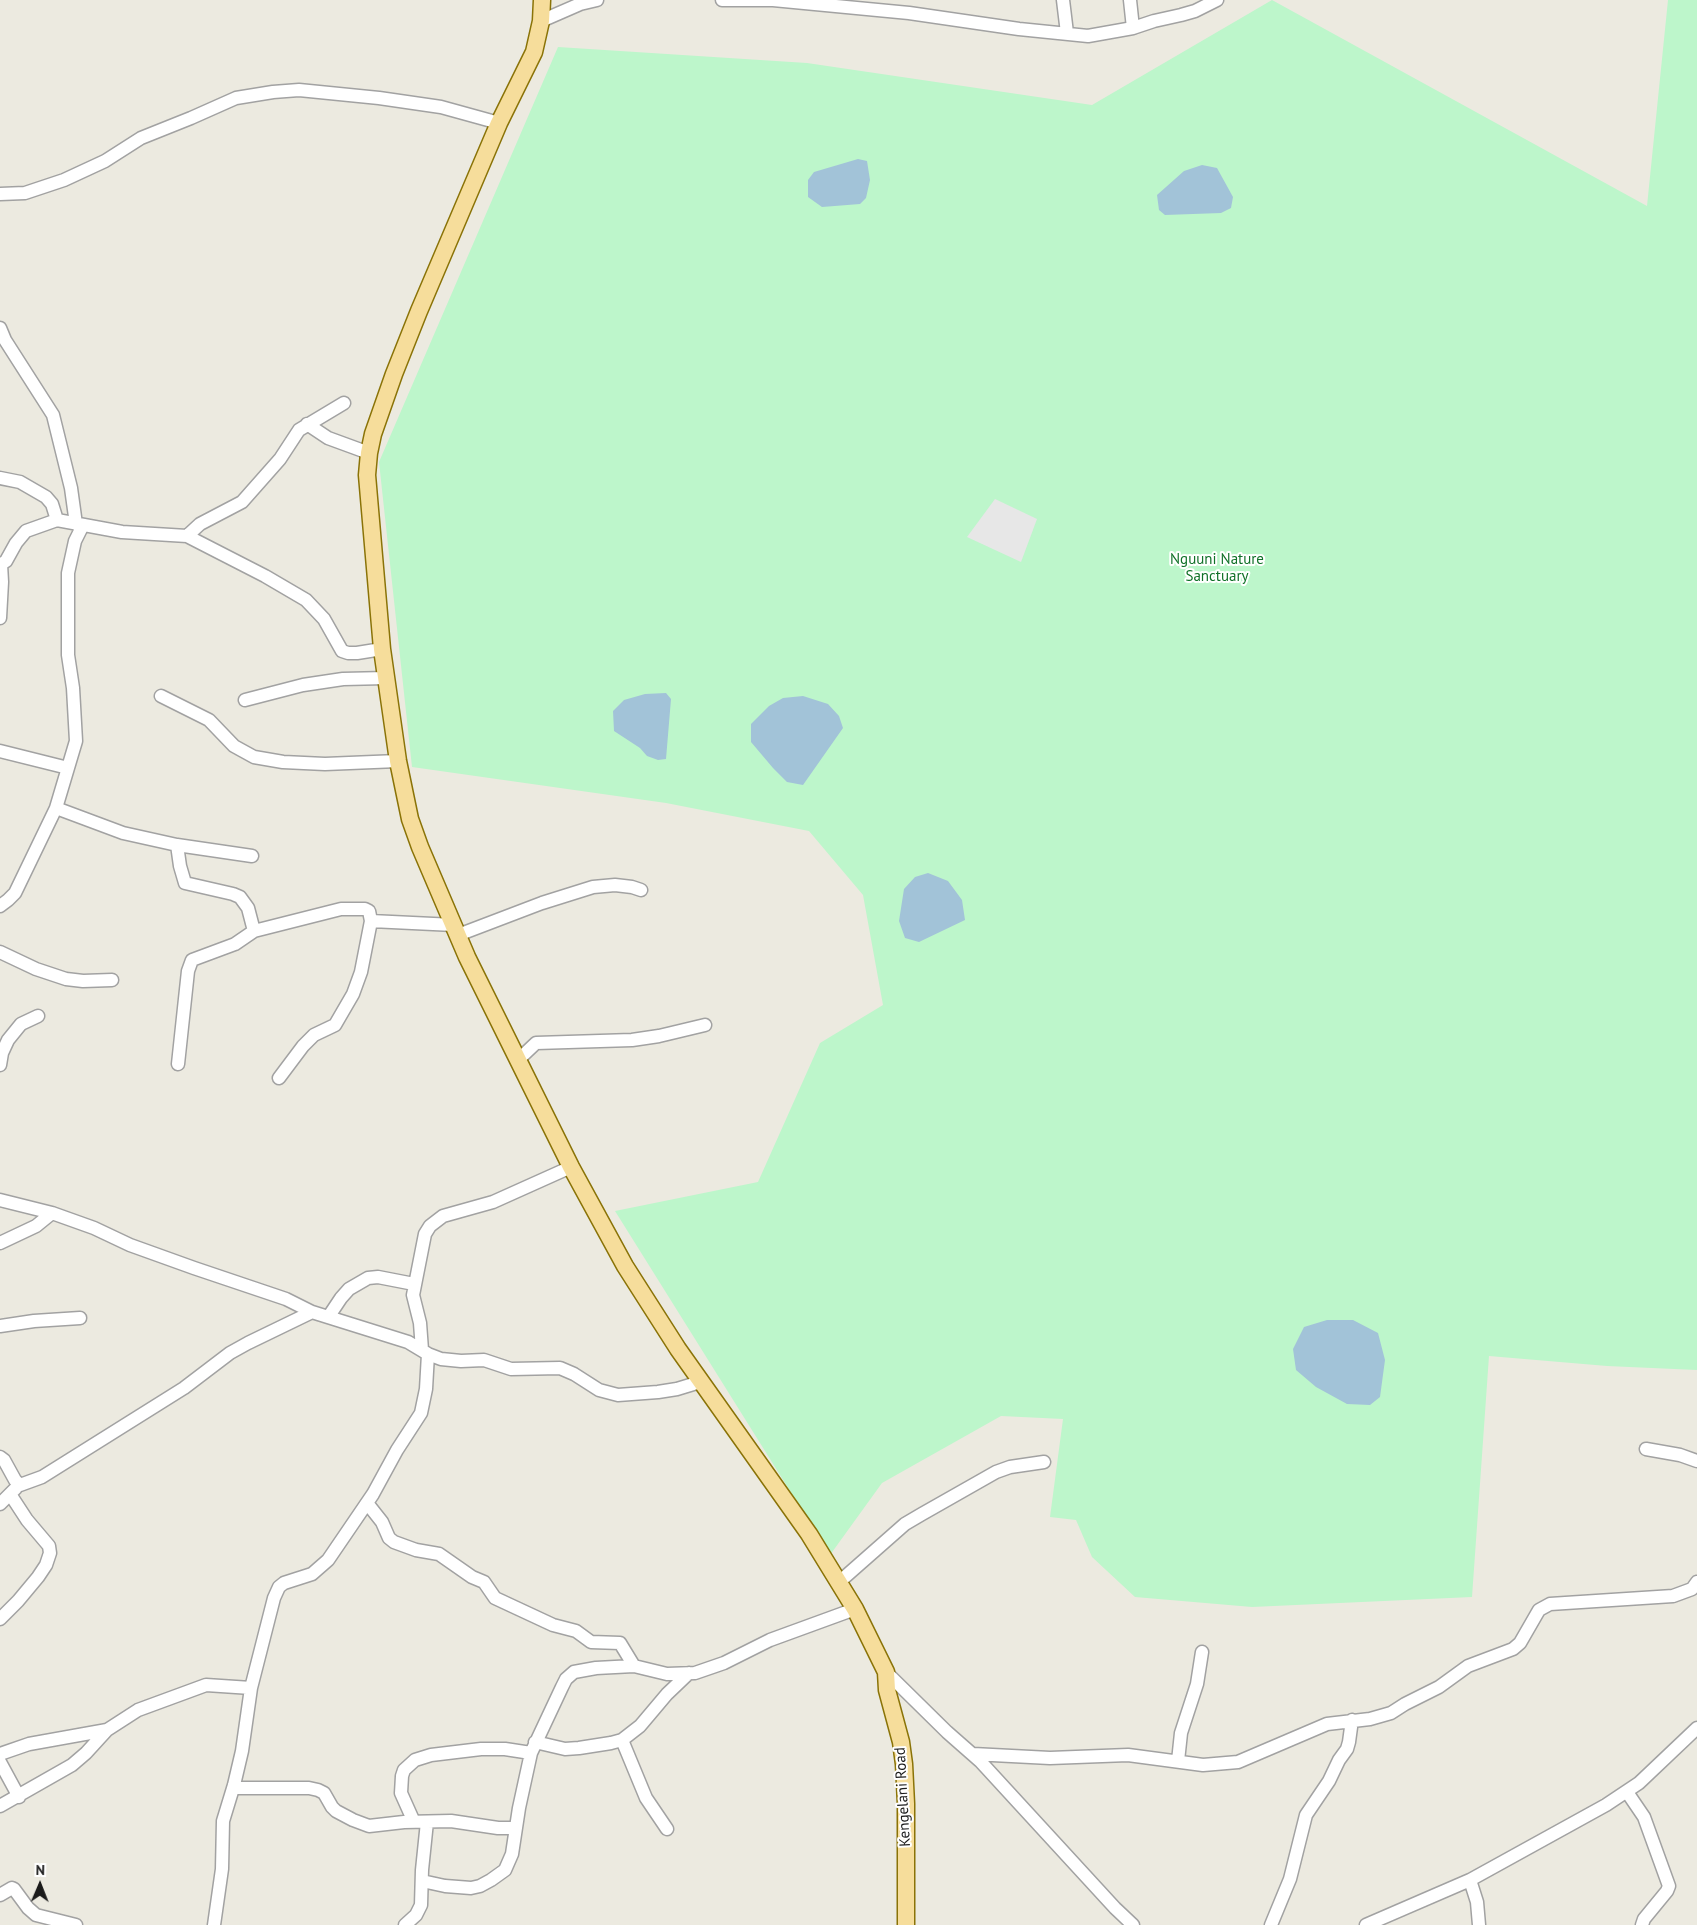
<!DOCTYPE html>
<style>
body{margin:0}
#map{position:relative;width:1697px;height:1925px;overflow:hidden;background:#eceae0;font-family:"PT Sans",sans-serif}
canvas{display:block}
.north{position:absolute;left:15px;top:1860px;width:50px;height:50px;-webkit-text-stroke:4px #fff;paint-order:stroke;rotate:1deg;font-size:14px;font-weight:700;line-height:20px;text-align:center;color:#1b1b1b}
.north::after{content:'';display:block;margin:auto;width:18px;height:22px;background:#1b1b1b;clip-path:polygon(50% 0,100% 100%,50% 72%,0 100%)}
</style>
<div id="map">
<canvas width="1697" height="1925"></canvas>
<div class="north">N</div>
</div>
<script>
const g = document.querySelector('canvas').getContext('2d');
g.lineJoin = 'round';
function fillPath(path, color) { g.fillStyle = color; g.fill(path, 'evenodd'); }
const poly = rows => new Path2D(rows.map(r => 'M' + r).join(''));
function strokePath(path, color, width, dash) { g.strokeStyle = color; g.lineWidth = width; g.lineCap = dash ? 'butt' : 'round'; g.setLineDash(dash || []); g.stroke(path); }
function write(font, color, halo, rows, align = 'center') {
  g.font = font + ' "PT Sans",sans-serif'; g.lineWidth = 4; g.setLineDash([]); g.textBaseline = 'middle'; g.strokeStyle = halo; g.fillStyle = color; for (const [text, x, y, turn = 0] of rows) {
    g.save(); g.translate(x, y); g.rotate((+turn || 0) * Math.PI / 180); g.textAlign = isNaN(turn) ? turn : align; if (halo) g.strokeText(text, 0, 0); g.fillText(text, 0, 0); g.restore();
  }
}
fillPath(poly([
 [1272,0,1647,206,1668,0,1697,0,1697,1370,1607,1366,1489,1356,1472,1597,1252,1607,1135,1597,1092,1557,1076,1520,1050,1517,1063,1419,1001,1416,882,1483,830,1555,615,1211,758,1182,820,1043,883,1005,863,895,809,831,666,803,412,767,379,462,558,47,807,63,1092,105]
]), '#bdf6cb');
fillPath(poly([
 [995,499,1037,519,1021,562,967,537]
]), '#e7e7e7');
fillPath(poly([
 [858,159,867,161,870,180,866,198,860,204,822,207,808,197,808,180,814,172],
 [1202,165,1217,168,1233,197,1231,208,1221,213,1165,215,1159,210,1157,195,1184,171],
 [666,693,671,699,666,759,658,760,647,756,640,748,614,731,613,711,624,700,645,694],
 [803,696,828,704,839,716,843,728,803,785,787,782,773,768,751,742,751,724,769,706,783,698],
 [928,873,948,881,962,900,965,920,919,942,905,938,899,921,904,889,915,877],
 [1327,1320,1353,1320,1378,1333,1385,1360,1380,1397,1370,1405,1347,1404,1316,1387,1296,1370,1293,1349,1304,1327]
]), '#a2c3d8');
const minor = poly([
 [722,0,773,0,909,13,1019,29,1088,36,1133,28,1154,21,1181,15,1195,11,1217,0],
 [1063,0,1067,33],
 [1130,0,1133,28],
 [541,21,580,4,597,0],
 [0,194,25,193,64,180,105,161,141,138,191,118,236,98,273,92,299,90,379,98,441,107,499,123],
 [0,328,5,340,53,415,71,488,76,524],
 [307,424,328,438,369,453],
 [0,478,20,482,46,497,52,504,57,520],
 [187,536,200,524,242,502,280,459,299,430,344,403],
 [0,565,6,561,16,543,26,531,57,520,122,532,187,536,265,576,306,600,324,619,342,651,348,653,357,653,382,649],
 [0,618,2,582,1,564],
 [161,696,209,720,234,746,254,757,283,762,325,764,398,761],
 [245,700,303,685,343,679,386,678],
 [0,751,68,768],
 [56,808,123,833,177,845,252,856],
 [177,845,180,866,185,883,233,894,240,897,248,908,254,931],
 [0,906,8,900,15,893,56,808,76,741,73,688,68,655,68,573,75,541,83,525],
 [371,921,454,925],
 [458,935,542,903,593,887,615,885,632,887,641,890],
 [0,952,36,969,66,979,83,981,112,980],
 [518,1060,536,1043,632,1040,659,1036,705,1025],
 [178,1064,188,971,192,960,235,944,254,931,341,909,365,909,369,911,371,921,361,972,353,994,335,1025,314,1035,303,1046,279,1078],
 [0,1065,2,1053,8,1040,21,1024,38,1016],
 [0,1200,52,1213,94,1228,130,1245,194,1268,286,1299,312,1312],
 [0,1243,36,1226,52,1213],
 [329,1316,341,1298,349,1289,368,1278,378,1277,414,1284],
 [0,1326,34,1321,80,1318],
 [422,1350,420,1323,413,1295,425,1234,430,1226,443,1216,493,1202,571,1167],
 [1646,1449,1680,1455,1697,1461],
 [0,1457,4,1460,15,1480,20,1485,42,1477,184,1388,230,1353,248,1343,312,1312,408,1342,428,1354,441,1359,461,1361,484,1360,511,1369,560,1368,574,1374,599,1390,618,1395,658,1392,677,1389,700,1382],
 [367,1503,382,1522,389,1538,394,1542,416,1550,439,1554,472,1577,484,1582,495,1598,553,1625,576,1631,591,1642,620,1643,634,1666],
 [0,1504,16,1488],
 [838,1583,905,1524,922,1514,996,1472,1010,1467,1044,1462],
 [0,1619,18,1601,38,1577,46,1565,50,1553,49,1546,27,1520,10,1494],
 [886,1672,947,1732,980,1761,1115,1908,1133,1925],
 [622,1740,646,1798,667,1829],
 [535,1742,565,1749,579,1748,611,1743,622,1740,640,1726,667,1694,689,1673],
 [0,1754,29,1744,107,1730],
 [973,1754,1050,1758,1128,1755,1203,1765,1238,1762,1327,1724,1370,1719,1391,1713,1405,1704,1439,1687,1468,1666,1513,1649,1520,1643,1539,1610,1550,1604,1673,1596,1692,1589,1697,1582],
 [1178,1761,1181,1733,1197,1684,1202,1652],
 [0,1762,19,1797],
 [233,1788,309,1788,318,1790,324,1793,332,1807,336,1811,353,1820,369,1826,404,1822,451,1821,498,1828,516,1828],
 [1627,1792,1644,1817,1669,1886,1667,1891,1644,1919,1642,1925],
 [0,1806,72,1765,86,1753,107,1730,138,1710,206,1685,251,1688],
 [414,1822,401,1793,402,1776,404,1770,415,1760,431,1755,481,1749,505,1749,531,1753],
 [1470,1880,1477,1902,1479,1925],
 [422,1881,445,1886,471,1888,480,1886,491,1880,505,1870,512,1854,519,1808,531,1753,562,1687,566,1679,574,1672,596,1668,634,1666,667,1674,695,1673,724,1663,770,1640,855,1609],
 [0,1895,12,1888,14,1889,28,1908,36,1915,76,1925],
 [214,1925,222,1869,223,1821,234,1785,242,1751,251,1688,274,1598,279,1587,284,1583,312,1574,328,1560,373,1494,397,1450,421,1413,426,1389,428,1354],
 [405,1925,416,1915,421,1905,422,1870,427,1822],
 [1271,1925,1290,1879,1306,1815,1329,1781,1339,1760,1347,1749,1349,1742,1352,1720],
 [1366,1925,1470,1880,1606,1805,1639,1783,1697,1728]
]);
const major = poly([
 [542,0,541,21,534,52,499,123,419,311,394,374,373,434,369,453,367,475,382,649,398,761,410,819,420,847,467,957,571,1167,625,1266,678,1349,809,1534,855,1609,886,1672,887,1690,901,1742,904,1764,906,1804,906,1925]
]);
strokePath(minor, '#a2a2a2', 15);
strokePath(major, '#8a7307', 19);
strokePath(minor, '#fff', 12);
strokePath(major, '#f6dd9b', 16);
write('15px', '#107128', '#fff', [
 ["Nguuni Nature",1217,560],
 ["Sanctuary",1217,577]
]);
write('15px', '#1b1b1b', '#fff', [
 ["Kengelani Road",903,1797,-93]
]);
</script>
